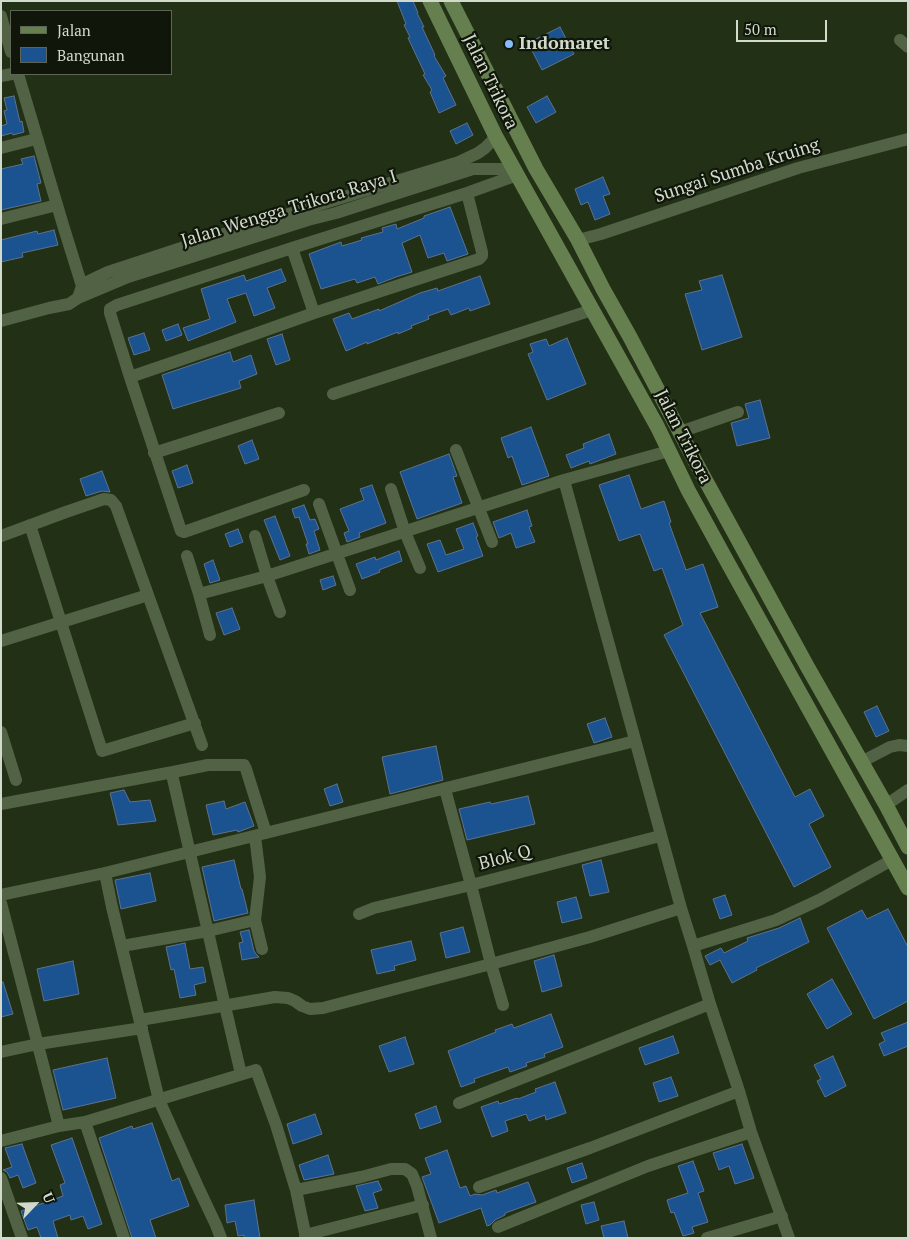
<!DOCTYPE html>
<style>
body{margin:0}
#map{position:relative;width:909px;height:1239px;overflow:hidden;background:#223015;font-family:"PT Serif",serif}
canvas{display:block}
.frame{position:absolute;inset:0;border:2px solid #d2dbcb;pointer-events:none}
.legend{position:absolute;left:10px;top:10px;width:162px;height:65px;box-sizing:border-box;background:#10160a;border:1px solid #5e6557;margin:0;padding:6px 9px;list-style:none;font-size:15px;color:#d2dbcb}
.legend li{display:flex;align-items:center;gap:10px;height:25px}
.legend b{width:25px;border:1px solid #5e6557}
.north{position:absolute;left:10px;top:1179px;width:50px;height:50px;-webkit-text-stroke:4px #10160a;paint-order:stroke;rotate:66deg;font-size:14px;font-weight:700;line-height:20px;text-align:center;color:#d2dbcb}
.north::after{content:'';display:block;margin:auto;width:18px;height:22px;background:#d2dbcb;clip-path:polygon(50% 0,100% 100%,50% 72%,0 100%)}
.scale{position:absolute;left:736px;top:20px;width:91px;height:22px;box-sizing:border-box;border:2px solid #d2dbcb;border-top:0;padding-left:6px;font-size:15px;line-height:18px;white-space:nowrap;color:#d2dbcb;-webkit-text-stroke:4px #10160a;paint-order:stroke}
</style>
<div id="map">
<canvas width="909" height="1239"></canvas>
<div class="frame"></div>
<ul class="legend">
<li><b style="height:6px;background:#657f4e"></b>Jalan</li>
<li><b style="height:14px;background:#1b5290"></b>Bangunan</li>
</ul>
<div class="north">U</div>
<div class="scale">50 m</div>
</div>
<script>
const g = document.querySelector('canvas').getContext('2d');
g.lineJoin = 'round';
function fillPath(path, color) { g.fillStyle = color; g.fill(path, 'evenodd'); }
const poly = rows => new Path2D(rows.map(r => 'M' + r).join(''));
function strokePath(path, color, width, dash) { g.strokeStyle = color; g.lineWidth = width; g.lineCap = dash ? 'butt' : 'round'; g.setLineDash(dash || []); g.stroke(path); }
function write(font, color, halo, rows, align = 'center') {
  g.font = font + ' "PT Serif",serif'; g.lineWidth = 4.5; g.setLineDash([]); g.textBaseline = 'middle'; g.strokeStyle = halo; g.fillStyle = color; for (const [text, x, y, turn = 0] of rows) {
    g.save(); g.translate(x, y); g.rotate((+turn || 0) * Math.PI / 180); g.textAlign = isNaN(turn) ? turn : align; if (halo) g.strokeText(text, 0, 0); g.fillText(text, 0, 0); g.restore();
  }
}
const building = poly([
 [397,1,413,1,418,13,417,13,424,27,422,27,435,55,434,56,446,76,443,78,456,105,439,113,430,92,432,90,423,75,425,74,408,38,410,37,404,25,406,24,397,1],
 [560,27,574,54,542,70,528,43,560,27],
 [14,96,20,122,22,121,24,132,13,135,12,133,1,136,1,126,7,124,4,111,7,110,4,98,14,96],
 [547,96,556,112,536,123,527,107,547,96],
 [467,123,473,135,456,144,450,131,467,123],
 [34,156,41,183,37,184,41,201,1,210,1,169,23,164,21,159,34,156],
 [603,177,610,194,603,196,610,214,595,220,588,202,581,205,575,189,603,177],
 [450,207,468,254,447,261,444,253,428,258,420,235,402,243,412,272,396,277,378,284,375,277,357,283,355,279,321,289,309,254,341,242,342,246,362,240,361,238,383,232,382,228,396,224,397,229,424,218,424,216,450,207],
 [54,230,58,245,22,253,23,257,1,262,1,240,37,231,38,234,54,230],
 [281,269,286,281,267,288,275,308,254,316,246,293,227,299,236,322,188,341,183,328,210,319,201,289,244,275,246,281,281,269],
 [722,275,742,337,702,350,685,294,702,290,699,281,722,275],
 [480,276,490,304,470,311,469,308,451,315,448,309,428,316,429,319,411,326,412,328,398,334,398,332,367,344,367,342,346,351,333,319,349,313,352,319,379,309,379,311,420,293,437,288,438,291,480,276],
 [178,324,182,335,166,341,162,330,178,324],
 [144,333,150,350,134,355,128,338,144,333],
 [282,334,290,360,276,365,267,339,282,334],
 [567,338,586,384,547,400,528,354,533,352,530,344,546,339,549,346,567,338],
 [230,352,233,362,251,355,257,374,239,381,241,388,173,409,162,375,230,352],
 [760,400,770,438,737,446,731,423,749,418,745,404,760,400],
 [531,427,549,476,522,485,512,456,508,458,501,438,531,427],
 [609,434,616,454,590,464,589,461,571,468,566,455,584,448,583,444,609,434],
 [252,440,259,459,245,464,238,446,252,440],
 [449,454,457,476,453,477,462,503,417,519,400,472,449,454],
 [187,465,193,483,178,488,172,471,187,465],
 [102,471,110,492,102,491,86,496,80,479,102,471],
 [629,475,641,509,664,501,671,522,669,523,686,570,703,564,718,607,700,613,795,797,810,789,824,816,809,824,831,867,794,887,664,635,683,625,662,568,654,571,640,534,619,541,599,485,629,475],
 [372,485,386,523,359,533,360,537,347,542,344,533,349,531,340,509,364,500,360,489,372,485],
 [304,505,310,520,315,519,319,529,314,531,320,550,309,554,306,544,308,544,299,517,295,518,292,509,304,505],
 [527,510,532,526,529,527,535,542,516,548,511,533,499,538,493,522,527,510],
 [275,516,290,556,280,560,264,520,275,516],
 [473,523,478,536,476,537,483,556,438,572,427,544,440,540,446,555,464,549,456,529,473,523],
 [238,529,243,542,230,547,225,534,238,529],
 [399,551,402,561,379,570,380,572,362,579,356,564,375,557,376,560,399,551],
 [213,560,220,580,210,583,204,564,213,560],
 [333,576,336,585,323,590,320,580,333,576],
 [232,608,240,629,224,635,216,613,232,608],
 [877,706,889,731,876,737,864,712,877,706],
 [605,718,612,737,594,743,587,724,605,718],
 [436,746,443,780,390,794,382,757,436,746],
 [337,784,343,802,330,806,324,789,337,784],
 [124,790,130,802,150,800,156,821,118,825,110,793,124,790],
 [528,796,535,824,467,840,459,809,490,802,491,804,528,796],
 [224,801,226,809,245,802,254,826,238,832,237,830,213,835,206,805,224,801],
 [234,860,241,889,242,889,248,913,214,921,202,867,234,860],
 [601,860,609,892,590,896,582,865,601,860],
 [150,873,156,901,121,909,115,880,150,873],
 [725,895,732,915,720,919,713,899,725,895],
 [576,897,582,918,562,923,557,902,576,897],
 [888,909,908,947,908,1001,874,1019,827,928,862,910,867,919,888,909],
 [800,918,809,942,756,968,757,970,732,983,720,960,710,965,705,956,721,948,724,953,748,941,747,938,779,928,800,918],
 [463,927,470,952,446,958,440,933,463,927],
 [249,930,254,951,256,954,259,957,242,960,239,943,243,942,240,932,249,930],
 [411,941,416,960,394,966,395,970,377,974,371,950,411,941],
 [185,943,190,969,203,967,206,982,194,985,196,995,180,998,174,969,171,970,166,947,185,943],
 [554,955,562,986,542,992,534,961,554,955],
 [73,961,79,994,44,1001,37,969,73,961],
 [832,979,852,1014,827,1029,807,994,832,979],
 [3,982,13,1014,1,1017,1,983,3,982],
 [551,1014,563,1047,544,1054,545,1057,526,1063,527,1066,510,1072,508,1067,474,1079,475,1082,461,1087,448,1051,496,1032,495,1030,512,1024,514,1028,551,1014],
 [908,1022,908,1046,884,1056,879,1044,885,1041,881,1033,908,1022],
 [673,1036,679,1053,645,1065,639,1048,673,1036],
 [405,1037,414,1064,389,1072,379,1046,405,1037],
 [833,1056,846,1086,825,1097,817,1081,821,1079,814,1065,833,1056],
 [107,1058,116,1098,63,1110,53,1070,107,1058],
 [671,1077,678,1096,659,1102,653,1083,671,1077],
 [555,1082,566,1113,546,1120,545,1115,529,1121,526,1114,505,1121,508,1131,492,1137,481,1107,498,1101,499,1104,517,1098,518,1099,536,1092,535,1089,555,1082],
 [436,1106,441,1122,420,1129,415,1114,436,1106],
 [315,1114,322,1134,293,1144,287,1124,315,1114],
 [152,1123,172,1181,179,1178,189,1206,150,1220,156,1238,132,1238,99,1138,132,1126,133,1129,152,1123],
 [72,1138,102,1224,88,1229,83,1216,71,1220,70,1215,53,1221,58,1238,41,1238,37,1227,28,1230,21,1211,63,1196,60,1185,65,1183,51,1145,72,1138],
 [22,1144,36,1183,23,1188,18,1175,10,1178,7,1172,3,1170,12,1167,5,1148,22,1144],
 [742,1144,754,1178,735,1184,729,1166,719,1170,713,1153,742,1144],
 [447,1150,460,1188,466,1186,470,1196,475,1194,482,1195,496,1190,497,1193,528,1182,536,1202,505,1213,505,1215,495,1220,490,1225,487,1226,481,1208,439,1223,422,1177,431,1174,425,1158,447,1150],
 [328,1155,334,1174,304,1180,299,1165,328,1155],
 [693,1161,704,1191,698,1193,708,1222,692,1227,694,1233,683,1236,674,1212,671,1213,667,1200,688,1193,678,1166,693,1161],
 [582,1163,587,1178,572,1183,567,1168,582,1163],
 [378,1181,382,1190,373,1193,378,1208,365,1211,356,1186,378,1181],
 [254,1200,260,1238,244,1238,244,1235,238,1236,235,1221,227,1223,225,1205,254,1200],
 [594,1202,599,1220,586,1224,581,1205,594,1202],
 [624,1221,628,1238,604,1238,601,1226,624,1221]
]);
fillPath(building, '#1b5290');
strokePath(building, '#5d728d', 1);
strokePath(poly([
 [1,16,11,52],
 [900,40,908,47],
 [18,74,63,225,82,286,86,292],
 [1,76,12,74],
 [1,148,36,139],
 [1,219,57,205],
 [578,240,601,234,798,168,908,139],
 [292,248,314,313],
 [78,298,82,286,87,282,108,272,233,231,459,162,478,153,485,148,496,137],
 [1,321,49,308,69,304,78,298,128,277,308,220,336,213,473,169,514,169],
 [130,377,224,345,314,313,479,259,482,256,482,252,467,193],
 [333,394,592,310],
 [680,432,738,412],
 [456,450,492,542],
 [154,453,279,413],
 [564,480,681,908,693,946,710,1004,739,1091,751,1132,789,1238],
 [391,489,405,532,420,568],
 [304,490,184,532,181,531,130,377,110,313,110,309,117,305,292,248,467,193,517,175],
 [319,504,350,590],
 [30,525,102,751,195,723],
 [1,536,66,512,104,499,111,500,116,506,202,745],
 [255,536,267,576,280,612],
 [187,556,199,594],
 [210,635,199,594,267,576,564,480,669,451],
 [1,641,148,595],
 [1,732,16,780],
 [861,762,890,747,899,745,908,746],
 [445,789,471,885,491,964,503,1005],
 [1,804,173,772],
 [886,805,908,790],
 [255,836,260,877,255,920,262,949],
 [105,873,112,907,159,1100,198,1187,216,1225,221,1238],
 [1,895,105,873,635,741],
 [1,903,59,1126],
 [359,914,374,908,471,885,660,836],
 [122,946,208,931,255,920],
 [693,946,776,920,819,900,892,860],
 [140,1020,275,997,288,998,295,1001,302,1006,310,1009,323,1008,491,964,590,937,681,908],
 [1,1052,38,1044,142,1028],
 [241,1074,225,1006,173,779,173,772,208,765,244,765,246,769,266,833],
 [459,1103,710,1004],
 [85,1122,124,1238],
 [1,1141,59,1126,85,1122,256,1070,276,1125,296,1190,306,1238],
 [1,1178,22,1238],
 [479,1187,590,1148,739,1091],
 [296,1190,361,1177,391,1169,405,1169,412,1174,417,1186,431,1238],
 [498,1227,648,1166,751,1132],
 [305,1235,423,1205],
 [707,1238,782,1216]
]), '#526245', 12);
strokePath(poly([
 [430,1,496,137,657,426,688,490,723,554,908,888],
 [451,1,536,169,578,240,603,289,630,337,695,461,807,666,886,805,908,847]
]), '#657f4e', 15);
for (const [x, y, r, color] of [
 [509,44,5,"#87bbfb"]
]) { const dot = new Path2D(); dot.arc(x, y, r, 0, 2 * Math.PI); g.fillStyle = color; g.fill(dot); strokePath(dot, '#10160a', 2); }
write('bold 18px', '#d2dbcb', '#10160a', [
 ["Indomaret",519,44]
], 'left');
write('18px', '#d2dbcb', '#10160a', [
 ["Jalan Trikora",490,82,64],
 ["Sungai Sumba Kruing",737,171,-18],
 ["Jalan Wengga Trikora Raya I",289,209,-17],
 ["Jalan Trikora",683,437,63],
 ["Blok Q",505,858,-15]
]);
</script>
